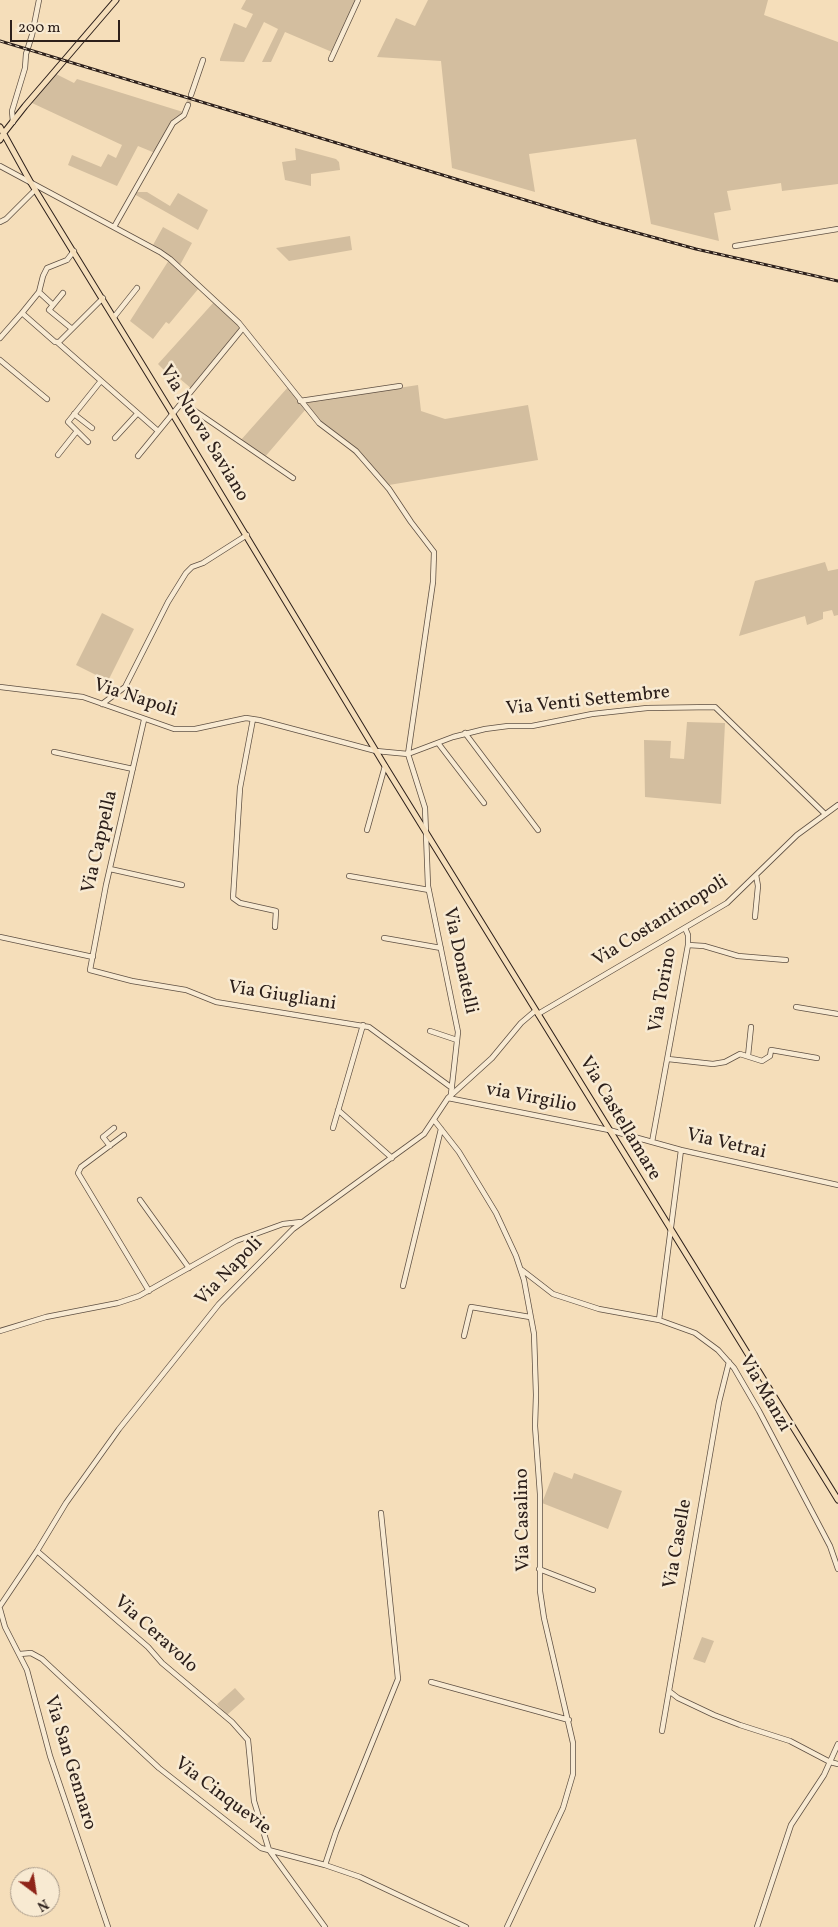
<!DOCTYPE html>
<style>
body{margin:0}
#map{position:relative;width:838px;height:1927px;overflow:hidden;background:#f5deba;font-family:Vollkorn,serif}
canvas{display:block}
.north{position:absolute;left:10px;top:1867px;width:50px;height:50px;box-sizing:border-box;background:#f8ead2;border:1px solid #a79989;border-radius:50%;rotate:149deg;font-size:14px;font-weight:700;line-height:20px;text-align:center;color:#2d201b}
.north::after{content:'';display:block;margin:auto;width:18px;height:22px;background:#8f2418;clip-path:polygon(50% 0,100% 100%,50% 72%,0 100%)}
.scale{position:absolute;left:10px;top:20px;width:110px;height:22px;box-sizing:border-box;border:2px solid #2d201b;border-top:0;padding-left:6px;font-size:15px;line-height:18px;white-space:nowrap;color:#2d201b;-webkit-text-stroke:4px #f8ead2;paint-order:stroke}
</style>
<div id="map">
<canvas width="838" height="1927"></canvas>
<div class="north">N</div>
<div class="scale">200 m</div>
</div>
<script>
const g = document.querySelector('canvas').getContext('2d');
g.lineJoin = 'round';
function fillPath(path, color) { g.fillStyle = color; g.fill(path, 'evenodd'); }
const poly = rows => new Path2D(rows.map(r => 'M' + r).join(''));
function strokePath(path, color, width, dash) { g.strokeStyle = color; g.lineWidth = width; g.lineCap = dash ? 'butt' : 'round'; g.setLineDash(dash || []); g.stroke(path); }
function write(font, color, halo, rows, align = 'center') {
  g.font = font + ' Vollkorn,serif'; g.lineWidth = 5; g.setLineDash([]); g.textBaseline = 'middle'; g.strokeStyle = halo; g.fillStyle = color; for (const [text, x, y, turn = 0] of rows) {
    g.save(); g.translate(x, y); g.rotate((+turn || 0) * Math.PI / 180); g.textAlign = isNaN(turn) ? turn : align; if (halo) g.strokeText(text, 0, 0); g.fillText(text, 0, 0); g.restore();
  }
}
fillPath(poly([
 [246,0,356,0,332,52,285,32,271,62,262,62,278,29,264,22,244,62,220,61,220,59,234,23,246,28,253,14,241,9],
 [428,0,768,0,764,15,838,42,838,184,782,191,781,183,727,191,731,210,714,213,719,241,651,224,636,139,529,154,535,192,452,168,441,61,377,57,396,18,415,26],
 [56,74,74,83,77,79,183,112,173,119,155,153,138,146,117,186,68,165,72,155,101,167,108,154,116,158,122,145,32,103],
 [295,148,336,159,339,162,340,170,311,174,311,186,285,180,282,162,296,160],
 [136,192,147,192,170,206,178,193,208,210,198,230,134,194],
 [163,227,192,243,180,265,153,245],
 [350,236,352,250,289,261,276,248],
 [169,260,199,288,169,324,166,322,153,339,130,321],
 [214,302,242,328,192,389,167,368,165,371,158,364],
 [418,385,421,411,445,419,528,405,538,460,389,485,362,455,358,458,347,447,325,430,305,410,264,458,240,441,289,386,303,405,307,402],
 [825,562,828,571,838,569,838,615,834,616,832,610,823,612,823,619,807,625,805,616,739,636,755,581],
 [102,613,134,629,108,681,76,665],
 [687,722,725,723,721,804,645,797,644,740,671,741,670,758,684,759],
 [554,1472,572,1479,574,1473,622,1491,608,1529,542,1503],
 [702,1637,714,1641,705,1663,693,1659],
 [235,1688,245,1699,227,1715,217,1704]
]), '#d3be9f');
strokePath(poly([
 [188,105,191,95]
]), '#cdb89a', 4.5, [4.5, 2]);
const minor = poly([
 [331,59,358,0],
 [191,95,203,60],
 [13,122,12,111,25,68,26,54,32,35,39,0],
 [0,166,160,252,170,259,239,323,319,423,356,451,389,489,411,522,434,552,433,582,408,754,425,808,428,886,458,1032,451,1094],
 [0,222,6,219,35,190],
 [114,227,173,123,184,115,188,105],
 [735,246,838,229],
 [39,292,53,305],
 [63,293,49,310,71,328],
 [22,313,39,292,43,276,47,268,67,260,74,251],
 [114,317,137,288],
 [0,338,22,313,55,342,59,342,103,298],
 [57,342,158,431],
 [0,360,47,399],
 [300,401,400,386],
 [182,402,293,478],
 [74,414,92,428],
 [115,438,137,414],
 [88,442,68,422,100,382],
 [58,455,77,431],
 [138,456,243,328],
 [0,687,83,697,174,729,195,729,246,718,259,720,376,751,408,754,453,737,485,729,508,726,532,726,592,714,647,708,715,707,825,814],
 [102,704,125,687,168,602,186,573,192,567,203,563,247,535],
 [253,719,240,788,233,898,240,903,276,911,275,927],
 [144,720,106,885,90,970,132,981,186,990,216,1002,369,1027,452,1088],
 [465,733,538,830],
 [438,743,484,803],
 [54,752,133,769],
 [367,830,385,766],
 [110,869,182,885],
 [349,876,429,890],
 [755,917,758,886,756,875],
 [0,937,93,957],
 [384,938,441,948],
 [688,945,704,946,738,956,786,960],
 [796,1007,838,1014],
 [538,1014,727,903,797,835,838,805],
 [430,1031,457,1040],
 [748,1056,751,1027],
 [668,1059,713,1064,725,1062,740,1054,762,1061,770,1056,771,1050,817,1058],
 [448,1098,609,1130,681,1150,838,1185],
 [338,1110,392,1158],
 [434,1120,459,1152,496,1213,516,1256,524,1280,534,1334,536,1395,535,1426,540,1494,540,1591,544,1618,573,1743,573,1774,563,1808,507,1927],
 [333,1128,363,1025],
 [124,1135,81,1167,78,1173,149,1291],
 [652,1142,688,945,688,935,685,928],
 [110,1146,103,1137,114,1128],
 [140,1200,189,1268],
 [522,1270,553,1294,599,1309,659,1320,695,1333,718,1350,734,1368,759,1411,830,1546,838,1569],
 [403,1286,441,1129],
 [659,1320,681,1150],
 [0,1331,46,1317,118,1303,139,1296,236,1241,283,1224,301,1222],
 [464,1336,471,1307,530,1317],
 [37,1551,148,1647,162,1663,232,1722,248,1740,254,1801,269,1850,325,1927],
 [539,1569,593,1590],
 [0,1606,37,1551,66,1503,119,1429,219,1304,293,1229,424,1134,448,1098,492,1058,521,1023,535,1011],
 [0,1609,5,1627,27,1670,50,1756,108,1927],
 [20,1654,31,1653,42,1659,159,1768,261,1848,325,1865,360,1877,466,1927],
 [431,1682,569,1720],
 [669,1691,678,1698,714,1715,740,1725,790,1741,830,1762,838,1764],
 [662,1731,719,1402,729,1362],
 [325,1865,336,1832,398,1679,381,1513],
 [757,1927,791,1825,824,1775,838,1744]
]);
const major = poly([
 [0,127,31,183,172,413,385,766,838,1500],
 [0,140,3,134,25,106,116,0]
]);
strokePath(minor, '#5f5043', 6);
strokePath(major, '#2d201b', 7);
strokePath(minor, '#f8ead2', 4.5);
strokePath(major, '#f5deba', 5);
const rail = poly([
 [0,41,601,223,696,249,838,281]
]);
strokePath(rail, '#2d201b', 3);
strokePath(rail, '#f8ead2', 1, [4]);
write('19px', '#2d201b', '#f8ead2', [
 ["Via Nuova Saviano",203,434,59],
 ["Via Napoli",135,699,18],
 ["Via Venti Settembre",588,702,-6],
 ["Via Cappella",101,842,-77],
 ["Via Costantinopoli",661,922,-32],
 ["Via Donatelli",459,961,78],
 ["Via Torino",664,990,-80],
 ["Via Giugliani",282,997,9],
 ["via Virgilio",531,1099,11],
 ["Via Castellamare",619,1119,59],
 ["Via Vetrai",726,1145,13],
 ["Via Napoli",230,1272,-46],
 ["Via Manzi",764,1394,60],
 ["Via Casalino",524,1520,-91],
 ["Via Caselle",679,1544,-80],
 ["Via Ceravolo",155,1635,42],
 ["Via San Gennaro",69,1763,73],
 ["Via Cinquevie",222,1797,37]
]);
</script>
